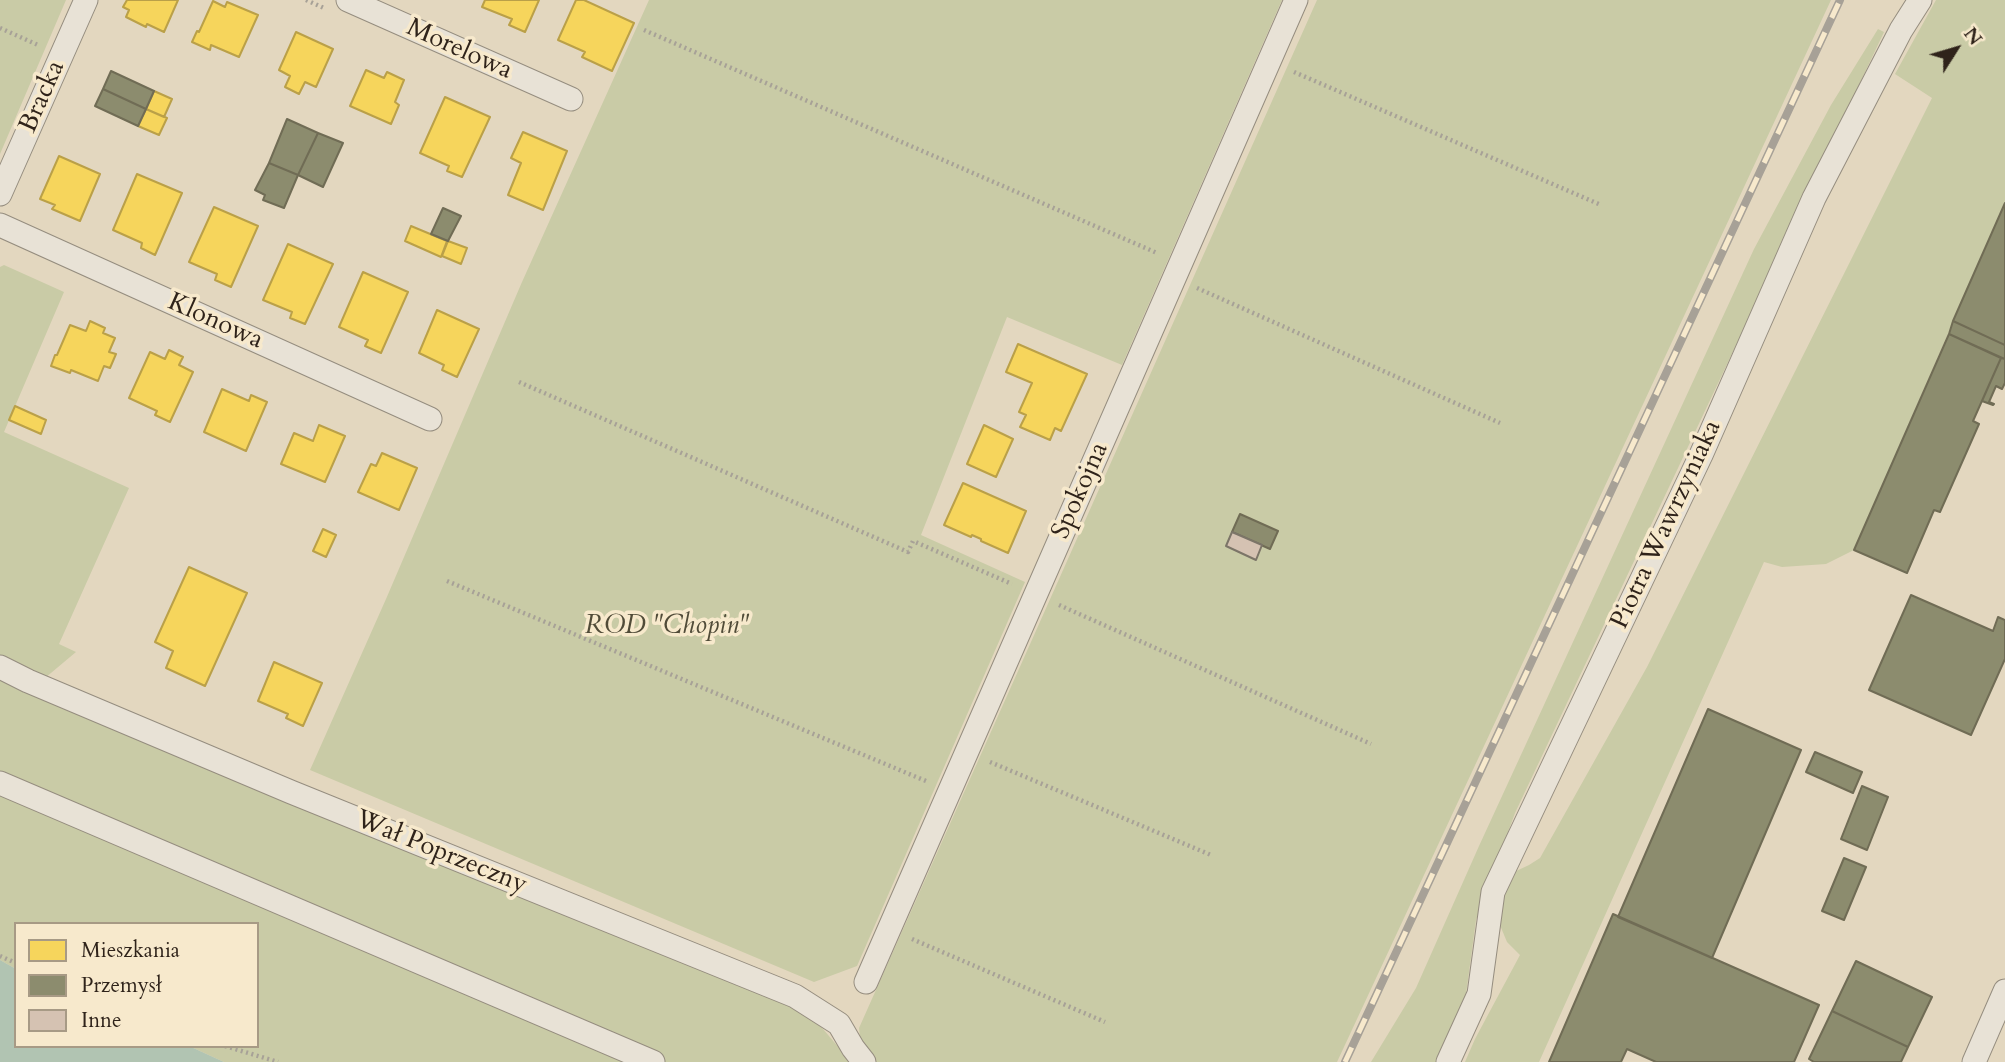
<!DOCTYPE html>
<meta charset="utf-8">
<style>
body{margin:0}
#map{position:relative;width:2005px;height:1062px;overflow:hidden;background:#e3d7bf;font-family:Cardo,serif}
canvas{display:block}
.legend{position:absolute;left:14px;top:922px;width:245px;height:126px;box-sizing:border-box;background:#f7e9cc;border:2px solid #a79a85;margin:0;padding:9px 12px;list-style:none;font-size:21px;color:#2f231a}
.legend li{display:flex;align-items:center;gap:14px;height:35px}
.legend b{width:35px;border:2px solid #a79a85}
.north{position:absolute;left:1921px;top:14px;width:70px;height:70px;-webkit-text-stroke:5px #f7e9cc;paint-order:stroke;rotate:53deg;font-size:19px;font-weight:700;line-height:28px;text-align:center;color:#2f231a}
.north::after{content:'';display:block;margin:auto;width:24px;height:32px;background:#2f231a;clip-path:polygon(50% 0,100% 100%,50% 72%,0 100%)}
</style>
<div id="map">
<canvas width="2005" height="1062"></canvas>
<ul class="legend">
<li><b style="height:19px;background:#f6d55c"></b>Mieszkania</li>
<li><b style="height:19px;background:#8c8c6e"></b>Przemysł</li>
<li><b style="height:19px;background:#d5c2b2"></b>Inne</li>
</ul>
<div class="north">N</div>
</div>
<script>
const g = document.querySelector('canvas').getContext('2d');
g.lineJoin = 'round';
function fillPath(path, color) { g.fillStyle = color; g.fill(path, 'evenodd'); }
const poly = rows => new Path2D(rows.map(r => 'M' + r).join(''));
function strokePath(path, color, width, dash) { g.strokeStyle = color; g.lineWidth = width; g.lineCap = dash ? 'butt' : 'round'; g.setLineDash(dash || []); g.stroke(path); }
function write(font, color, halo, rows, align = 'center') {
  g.font = font + ' Cardo,serif'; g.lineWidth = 7; g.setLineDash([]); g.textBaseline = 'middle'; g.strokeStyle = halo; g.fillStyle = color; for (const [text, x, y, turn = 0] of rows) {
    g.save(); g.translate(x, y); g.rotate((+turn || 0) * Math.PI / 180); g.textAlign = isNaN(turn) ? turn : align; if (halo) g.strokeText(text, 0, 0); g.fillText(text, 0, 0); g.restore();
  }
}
fillPath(poly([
 [0,0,66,0,0,154],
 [649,0,1282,0,1122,365,1007,317,921,535,1025,582,857,966,814,982,310,770,386,599,522,282],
 [1317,0,1831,0,1337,1062,874,1062,860,1039,859,1028],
 [1936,0,2005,0,2005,203,1854,550,1826,564,1782,567,1764,562,1539,1062,1465,1062,1475,1039,1520,955,1507,942,1497,918,1500,899,1512,873,1529,865,1540,858,1647,667,1932,98,1895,74],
 [1878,29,1884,32,1515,813,1476,920,1464,1009,1441,1062,1371,1062,1416,988,1479,846,1754,249,1831,105],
 [4,265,64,292,4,432,129,488,59,644,76,652,45,678,0,657,0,267],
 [0,667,795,996,851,1062,224,1062,189,1046,257,1046,257,924,16,924,16,969,0,960]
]), '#c9cba6');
fillPath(poly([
 [0,960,16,969,16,1046,189,1046,224,1062,0,1062]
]), '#b1c4b2');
const homes = poly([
 [127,0,178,0,164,32,147,24,146,27,126,17,129,10,123,7,127,0],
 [485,0,539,0,525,32,509,25,512,19,482,7,485,0],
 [576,0,584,0,634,23,612,71,582,57,585,52,558,40,576,0],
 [213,1,225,7,227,2,258,15,239,57,211,45,210,50,192,42,197,31,199,32,213,1],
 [296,32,333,49,316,87,305,82,299,94,285,87,290,76,279,70,296,32],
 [366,70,384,78,387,72,404,80,395,102,399,105,391,124,350,106,366,70],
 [154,91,172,99,164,117,146,109,154,91],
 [445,97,490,117,462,177,447,171,449,166,420,153,445,97],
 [146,109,167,118,159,135,138,126,146,109],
 [523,132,567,151,543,210,508,195,521,163,511,158,523,132],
 [59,156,100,174,80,221,52,209,55,205,40,199,59,156],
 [137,174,182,193,155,255,141,248,142,243,113,230,137,174],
 [214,207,258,226,231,287,215,280,217,274,189,262,214,207],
 [411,226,447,241,441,257,405,241,411,226],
 [448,241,467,248,461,264,442,256,448,241],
 [288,244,333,264,305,324,290,318,292,312,263,300,288,244],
 [363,272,408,292,381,353,365,346,368,340,339,327,363,272],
 [437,310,479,329,457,377,442,370,444,365,419,353,437,310],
 [90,321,105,328,103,333,115,338,109,352,116,354,110,368,104,366,98,381,71,370,70,373,51,366,55,355,57,355,70,325,86,331,90,321],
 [1018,344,1087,374,1061,431,1055,428,1050,440,1020,427,1026,415,1019,412,1032,383,1006,372,1018,344],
 [169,350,183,357,179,365,193,372,170,422,155,415,157,411,129,398,150,352,165,359,169,350],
 [222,389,249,401,251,395,267,402,246,451,204,432,222,389],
 [15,406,46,420,41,434,9,420,15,406],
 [319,425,345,436,325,482,281,464,294,433,313,441,319,425],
 [984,425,1013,439,996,477,967,464,984,425],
 [382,453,417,468,399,510,358,492,371,464,376,466,382,453],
 [963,483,1026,511,1008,553,981,541,981,539,972,535,971,537,944,525,963,483],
 [323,529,336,535,326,557,313,551,323,529],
 [189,567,247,593,205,686,166,668,173,651,155,642,189,567],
 [274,662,322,683,303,726,286,718,288,714,258,701,274,662]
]);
fillPath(homes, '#f6d55c');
strokePath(homes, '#baa048', 2);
const industry = poly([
 [111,71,154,91,146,109,103,89,111,71],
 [103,89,146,109,138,126,95,106,103,89],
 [287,119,318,133,298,175,269,163,287,119],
 [318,133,343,143,323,187,298,175,318,133],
 [269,163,298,175,284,208,263,200,265,195,255,190,269,163],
 [2005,203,2005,345,1953,321,2005,203],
 [443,208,461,216,448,241,431,234,443,208],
 [1953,321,2005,345,2005,359,1949,334,1953,321],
 [1949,334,2001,358,1973,421,1979,424,1940,512,1934,510,1907,573,1854,550,1949,334],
 [2001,358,2005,359,2005,383,2002,389,1996,386,1989,402,1994,404,1993,405,1982,401,2001,358],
 [1240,514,1278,531,1270,549,1232,532,1240,514],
 [1911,595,1993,631,1998,617,2005,620,2005,659,1971,735,1869,690,1911,595],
 [1708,709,1801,750,1712,958,1618,917,1708,709],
 [1815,752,1862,772,1853,793,1806,772,1815,752],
 [1862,786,1888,797,1867,850,1841,839,1862,786],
 [1844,858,1866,867,1844,920,1822,911,1844,858],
 [1613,914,1819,1005,1794,1062,1656,1062,1627,1049,1621,1062,1549,1062,1613,914],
 [1856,961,1932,997,1908,1047,1832,1011,1856,961],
 [1832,1011,1908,1047,1901,1062,1814,1062,1809,1059,1832,1011]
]);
fillPath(industry, '#8c8c6e');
strokePath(industry, '#706c55', 2);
const building = poly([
 [1232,532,1262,545,1256,560,1226,546,1232,532]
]);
fillPath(building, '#d5c2b2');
strokePath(building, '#7c7568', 2);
const minor = poly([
 [348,0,571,99],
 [0,194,86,0],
 [0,225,430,419],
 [0,667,28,681,291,792,795,996,839,1024,853,1048,864,1062],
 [0,783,653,1062],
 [866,982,1296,0],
 [1448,1062,1479,994,1493,892,1701,455,1814,198,1901,30,1920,0],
 [1974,1062,2005,991]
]);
strokePath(minor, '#958d7f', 25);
strokePath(poly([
 [306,0,324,8],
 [0,28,38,45],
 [644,30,1157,253],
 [1294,72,1601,205],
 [1197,288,1500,423],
 [519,382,908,552,913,541,1012,584],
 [447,581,926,781],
 [1059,605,1371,744],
 [990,762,1211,855],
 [912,939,1105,1022],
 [0,956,16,963],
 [225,1046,278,1062]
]), '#a7a197', 4.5, [2, 3.5]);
strokePath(minor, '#e8e2d6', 23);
const rail = poly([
 [1345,1062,1840,0]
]);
strokePath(rail, '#a7a197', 8);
strokePath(rail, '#f7e9cc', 5, [16]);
write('26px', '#2f231a', '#f7e9cc', [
 ["Morelowa",459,50,24],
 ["Bracka",43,97,-66],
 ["Klonowa",215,322,24],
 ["Spokojna",1081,491,-66],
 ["Piotra Wawrzyniaka",1667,525,-65],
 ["Wał Poprzeczny",441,853,22]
]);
write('italic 26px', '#504b38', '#f7e9cc', [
 ["ROD \"Chopin\"",667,627]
]);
</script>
